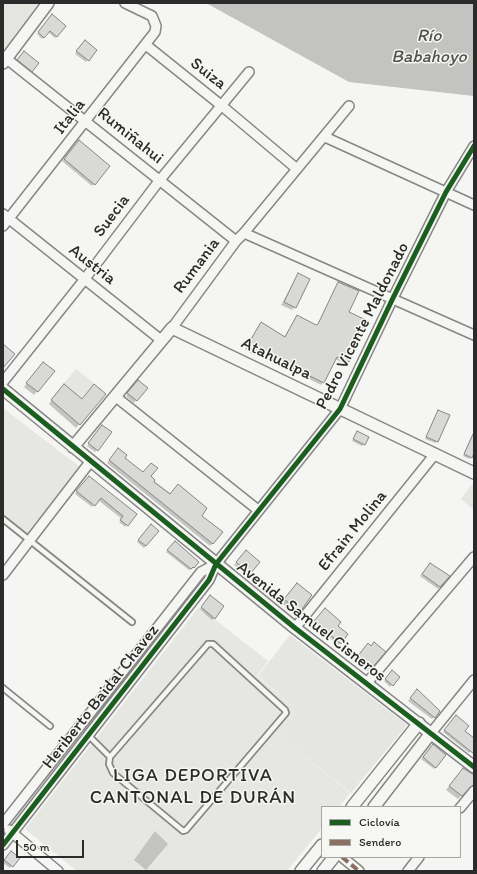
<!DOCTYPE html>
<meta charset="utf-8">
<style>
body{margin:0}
#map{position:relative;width:477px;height:874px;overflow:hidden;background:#f5f5f3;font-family:Itim,sans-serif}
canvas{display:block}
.frame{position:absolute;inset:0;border:4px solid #2b2b2b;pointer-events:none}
.legend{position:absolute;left:321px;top:806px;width:140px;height:52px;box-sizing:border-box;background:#f6f6f2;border:1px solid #a5a5a2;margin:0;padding:5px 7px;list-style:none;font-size:12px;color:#2b2b2b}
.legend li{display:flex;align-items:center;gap:8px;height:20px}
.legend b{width:20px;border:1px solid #a5a5a2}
.scale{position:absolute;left:16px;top:840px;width:68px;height:18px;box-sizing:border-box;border:2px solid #2b2b2b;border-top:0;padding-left:5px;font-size:12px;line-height:14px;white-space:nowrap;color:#2b2b2b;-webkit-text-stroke:3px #f6f6f2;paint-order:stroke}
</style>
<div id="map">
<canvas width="477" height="874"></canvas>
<div class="frame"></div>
<ul class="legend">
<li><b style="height:5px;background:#1b5e20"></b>Ciclovía</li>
<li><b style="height:5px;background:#8d6e63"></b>Sendero</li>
</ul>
<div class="scale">50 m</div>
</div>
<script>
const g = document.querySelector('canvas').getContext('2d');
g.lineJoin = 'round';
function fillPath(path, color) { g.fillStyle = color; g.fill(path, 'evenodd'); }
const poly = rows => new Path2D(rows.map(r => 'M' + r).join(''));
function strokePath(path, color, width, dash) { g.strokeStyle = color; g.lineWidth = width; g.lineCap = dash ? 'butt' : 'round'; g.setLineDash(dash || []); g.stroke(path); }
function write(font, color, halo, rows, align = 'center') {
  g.font = font + ' Itim,sans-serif'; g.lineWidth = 3; g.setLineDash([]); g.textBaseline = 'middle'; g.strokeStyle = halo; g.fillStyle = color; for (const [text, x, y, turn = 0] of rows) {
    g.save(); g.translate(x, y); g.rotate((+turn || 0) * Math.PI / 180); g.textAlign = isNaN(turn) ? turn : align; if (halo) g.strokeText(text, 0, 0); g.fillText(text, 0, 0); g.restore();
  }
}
fillPath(poly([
 [3,3,40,3,14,36,17,41,7,53,3,49],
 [76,369,94,383,68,415,50,400],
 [472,484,474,486,474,510,461,499],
 [290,635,407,725,351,793,278,735,297,710,258,676]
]), '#e5e5e2');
fillPath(poly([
 [3,408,80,467,28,536,3,517],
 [199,607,268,661,257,676,297,710,278,735,350,793,339,807,322,807,322,828,287,871,77,871,25,829]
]), '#e6e6e2');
fillPath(poly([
 [206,3,474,3,474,96,349,82],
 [155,831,168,844,146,870,134,860]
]), '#c3c3c1');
fillPath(poly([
 [51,17,65,26,55,38,48,32,42,39,37,34],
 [83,43,96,50,86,62,75,54],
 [22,55,32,71,30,73,16,62],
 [77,143,94,184,92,186,62,161],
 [298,274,295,307,292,310,281,305],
 [338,284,355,340,348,362,346,364,335,359,321,385,291,370,290,371,256,353,254,355,245,349,261,323,284,337,297,316,317,326],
 [40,366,53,371,34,395,24,387],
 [136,384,146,388,134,403,126,396],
 [61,388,82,400,104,394,76,428,49,404],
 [437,413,437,441,435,443,425,439],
 [100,428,97,450,95,452,87,446],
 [357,432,364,444,362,446,352,441],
 [474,436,474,451,469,459,463,456,471,437],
 [115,452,201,516,213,543,210,546,107,463],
 [87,479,136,514,125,527,119,522,122,519,98,500,92,507,75,494],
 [149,527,158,531,144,548,137,542],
 [175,542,197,562,192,569,189,570,166,552],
 [244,553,250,574,248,576,234,565],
 [428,566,448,577,438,589,420,576],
 [297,584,311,595,296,614,281,603],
 [208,598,214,618,212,620,200,609],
 [325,609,340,643,338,645,313,623],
 [365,648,370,668,367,671,354,661],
 [392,672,398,678,390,687,384,681],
 [415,693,439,711,432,719,408,701],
 [454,719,464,731,474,740,474,747,469,753,443,732],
 [431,748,436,767,434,769,421,759],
 [460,772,474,776,474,782,458,799,446,790],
 [9,854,18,858,10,868,3,863]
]), '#0003');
const building = poly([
 [52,14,66,26,57,37,50,31,44,38,38,32,52,14],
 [85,40,97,50,89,61,76,51,85,40],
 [24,51,39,63,32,72,17,60,24,51],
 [79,140,110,166,95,185,64,159,79,140],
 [298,273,310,279,296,308,284,302,298,273],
 [338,282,359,291,349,312,366,320,356,340,358,340,349,362,337,357,324,383,294,368,293,370,282,364,259,351,258,353,247,346,261,322,285,337,297,315,316,325,318,324,338,282],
 [3,344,15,354,3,368,3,344],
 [43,362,55,371,38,392,26,383,43,362],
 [138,380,148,388,137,401,127,393,138,380],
 [64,384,82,399,94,384,106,394,80,425,51,400,64,384],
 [438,410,450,415,438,442,426,437,438,410],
 [102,425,112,432,98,451,88,443,102,425],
 [357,431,369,437,365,445,353,439,357,431],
 [474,432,474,453,472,458,464,454,474,432],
 [118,448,127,455,125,458,143,472,151,463,158,468,151,476,155,480,154,482,170,494,178,484,207,508,202,516,223,532,213,544,109,460,118,448],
 [89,476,137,514,128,526,120,520,123,516,101,498,95,506,76,491,89,476],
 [151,524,159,531,146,546,138,540,151,524],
 [175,541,199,562,194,568,193,567,191,569,167,550,175,541],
 [246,550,260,562,250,574,236,562,246,550],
 [430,563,450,576,440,587,422,574,430,563],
 [297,583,312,595,300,612,284,599,297,583],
 [210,595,224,606,215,619,201,607,210,595],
 [325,608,341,622,338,626,348,634,341,644,314,621,325,608],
 [374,642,386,652,371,669,357,657,368,643,371,646,374,642],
 [392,670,400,677,393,686,385,679,392,670],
 [417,689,440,711,435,718,410,698,417,689],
 [456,715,469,726,465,731,474,738,474,754,444,730,456,715],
 [433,744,446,755,436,768,423,757,433,744],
 [463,768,474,775,474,784,462,796,449,786,463,768],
 [11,851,20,858,13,867,4,860,11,851]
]);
fillPath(building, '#d9d9d8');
strokePath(building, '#868685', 1);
const service = poly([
 [3,519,132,622],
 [208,644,213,644,285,710,286,713,186,830,183,831,113,773,109,764,110,757,208,644],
 [3,688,50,726],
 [88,735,110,757]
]);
const minor = poly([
 [146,45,222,106,297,169],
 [3,56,236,241],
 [325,137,474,205],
 [3,214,161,340],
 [3,226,155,32,156,26,152,16,125,3],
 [244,233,474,335],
 [172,328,236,241,244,233,349,106],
 [3,382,84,280,159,181,249,72],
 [116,397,258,510],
 [3,575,90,462],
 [295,628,435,454],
 [366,684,474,557],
 [431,733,474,680],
 [460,808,474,791],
 [3,824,201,572,216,564],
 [9,830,58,871],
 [3,845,209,580,216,564,340,409,393,298,446,192,474,146],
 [342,857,359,871],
 [408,871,419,857]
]);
const tertiary = poly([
 [3,63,48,3],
 [3,389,295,628,474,767],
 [73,447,172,328,474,473],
 [352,807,419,723],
 [374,807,431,733],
 [301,871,322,845],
 [323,871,334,857]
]);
strokePath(service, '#868685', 8);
strokePath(minor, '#868685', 12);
strokePath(tertiary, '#868685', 14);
strokePath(service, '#f5f5f3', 4.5);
strokePath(minor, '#f5f5f3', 9);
strokePath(tertiary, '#f5f5f3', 11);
strokePath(poly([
 [342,857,359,871]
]), '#8d6e63', 4, [8, 4]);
strokePath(poly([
 [3,389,295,628,474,767],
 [3,845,209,580,216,564,340,409,393,298,446,192,474,146]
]), '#1b5e20', 5);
write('17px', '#2b2b2b', '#f6f6f2', [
 ["Suiza",208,74,38],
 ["Italia",70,117,-52],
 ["Rumiñahui",130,136,39],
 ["Suecia",112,216,-53],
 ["Austria",92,265,38],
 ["Rumania",197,266,-53],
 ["Pedro Vicente Maldonado",363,326,-63],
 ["Atahualpa",276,359,26],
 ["Efrain Molina",353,531,-51],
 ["Avenida Samuel Cisneros",311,622,38],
 ["Heriberto Baidal Chavez",101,697,-52]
]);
write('italic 18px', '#525251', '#f6f6f2', [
 ["Río",429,36],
 ["Babahoyo",429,57]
]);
g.letterSpacing = '1px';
write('19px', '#2b2b2b', '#f6f6f2', [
 ["LIGA DEPORTIVA",193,776],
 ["CANTONAL DE DURÁN",193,798]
]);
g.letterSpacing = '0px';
</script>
